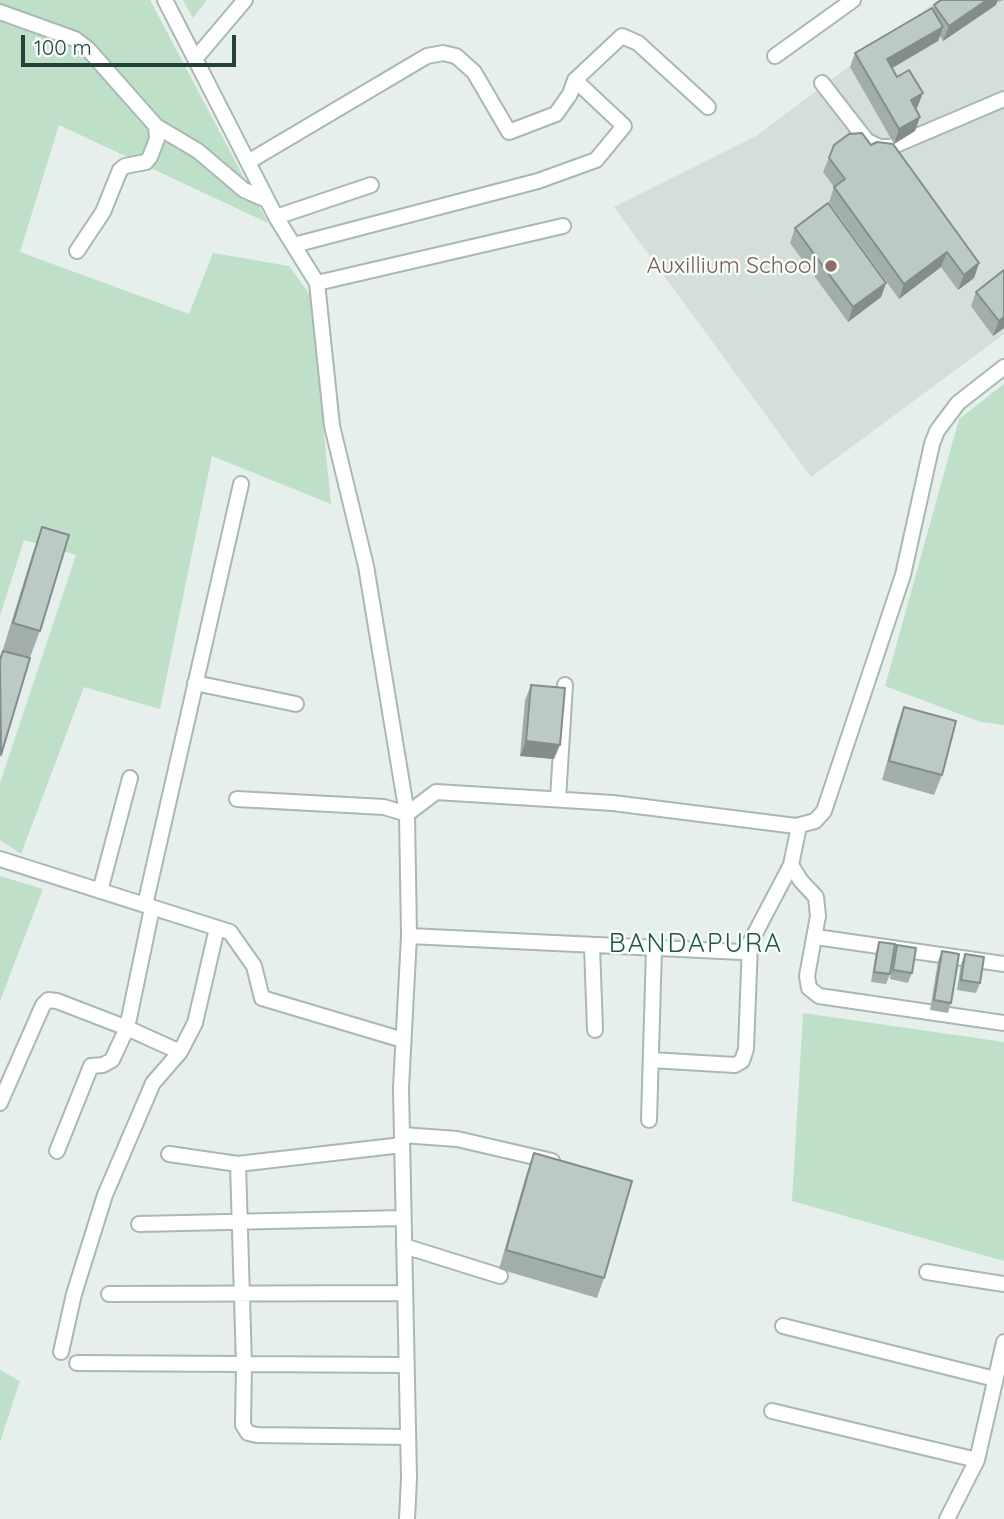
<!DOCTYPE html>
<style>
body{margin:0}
#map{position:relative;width:1004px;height:1519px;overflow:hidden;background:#e6efeb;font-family:Quicksand,sans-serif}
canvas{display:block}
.scale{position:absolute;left:21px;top:35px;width:215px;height:32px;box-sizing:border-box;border:4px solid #24423a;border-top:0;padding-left:9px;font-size:21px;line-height:24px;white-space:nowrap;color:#24423a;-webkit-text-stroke:5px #f7fbf9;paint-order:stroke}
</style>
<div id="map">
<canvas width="1004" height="1519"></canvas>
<div class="scale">100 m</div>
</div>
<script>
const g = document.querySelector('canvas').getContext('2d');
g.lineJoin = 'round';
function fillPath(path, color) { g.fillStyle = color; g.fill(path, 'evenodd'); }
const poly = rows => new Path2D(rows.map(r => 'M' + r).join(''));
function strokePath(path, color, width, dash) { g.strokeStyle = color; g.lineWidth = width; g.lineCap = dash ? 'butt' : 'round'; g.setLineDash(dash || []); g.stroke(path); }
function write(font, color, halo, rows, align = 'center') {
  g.font = font + ' Quicksand,sans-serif'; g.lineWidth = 5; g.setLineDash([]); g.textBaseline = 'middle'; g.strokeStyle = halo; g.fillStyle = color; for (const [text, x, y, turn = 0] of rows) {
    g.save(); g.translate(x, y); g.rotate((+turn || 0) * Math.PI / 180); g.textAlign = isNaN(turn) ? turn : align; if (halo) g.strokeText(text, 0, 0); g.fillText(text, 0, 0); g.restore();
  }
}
fillPath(poly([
 [938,0,1004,0,1004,334,811,477,614,207,756,136]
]), '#d4dfda');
fillPath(poly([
 [0,0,150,0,268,223,59,125,20,252,189,314,213,253,289,266,310,295,331,504,212,456,160,709,84,687,21,854,0,840,0,783,76,555,24,540,0,616],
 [183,0,207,0,193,18],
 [1004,384,1004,725,981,722,885,686,959,419],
 [0,876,43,889,0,1001],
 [803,1013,1004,1042,1004,1261,792,1201],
 [0,1370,20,1381,0,1442]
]), '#bfe0c8');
const minor = poly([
 [165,0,276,217,317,283,332,426,366,566,407,814,409,936,401,1088,409,1478,407,1519],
 [0,12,75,39,88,49,156,126,157,139,150,157,146,162,125,166,120,170,103,212,77,251],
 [775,56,853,0],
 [195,59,245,0],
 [822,83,867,141,880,147,891,147,1004,99],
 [156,126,198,151,244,190,267,200],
 [248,162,427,56,443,53,456,56,474,72,509,132,556,114,570,94,575,80],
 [276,217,371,185],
 [294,245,538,181,596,160,624,126,575,80,622,36,638,43,708,107],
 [317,283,563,226],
 [195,683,296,704],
 [237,799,384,807,407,814],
 [558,799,565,685],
 [407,814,436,792,613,803,796,826,815,821,824,811,903,575,932,444,937,431,958,403,1004,367],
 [799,826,791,865,801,881,816,897,818,916,807,976,809,988,819,996,1004,1023],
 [0,859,230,932,254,966,262,998,403,1040],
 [100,891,130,778],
 [145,905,241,484],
 [409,936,742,952,750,943,791,865],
 [816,937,1004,964],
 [592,946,595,1030],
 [651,1060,735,1065,742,1061,746,1049,750,943],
 [0,1103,43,1005,48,1000,57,1001,127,1028,180,1052],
 [649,1120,654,949],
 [402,1135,457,1139,552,1161],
 [57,1151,91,1066,103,1065,112,1060,127,1028,152,908],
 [169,1154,238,1164,402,1145],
 [238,1164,244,1365,243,1425,248,1433,257,1435,408,1437],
 [139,1224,403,1218],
 [404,1246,500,1276],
 [927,1272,1004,1284],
 [109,1294,405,1293],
 [783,1326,995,1379],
 [61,1352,74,1294,105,1195,153,1083,180,1052,195,1023,217,928],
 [77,1363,406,1365],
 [772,1411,977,1460],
 [947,1519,977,1460,1004,1342]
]);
strokePath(minor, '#a8b8b2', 18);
strokePath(minor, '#fff', 14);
fillPath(poly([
 [941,0,1003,0,999,2,998,0,996,5,943,41,940,36,938,41,892,68,917,108,916,109,920,117,915,131,894,144,850,67,855,53,933,9,934,5],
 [871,145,979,263,974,278,958,290,941,267,899,299,829,202,834,187,823,172,829,158],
 [795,228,886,283,881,297,848,322,790,243],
 [976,292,1004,328,993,336,971,306],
 [42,527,40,631,29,660,0,757,0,659,32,555],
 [531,685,554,759,520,756,525,700],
 [904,707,942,775,934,795,882,780,897,726],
 [879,942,890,974,886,984,871,982,876,952],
 [897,945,912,973,908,983,890,979,894,955],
 [942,951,951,1003,948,1013,930,1010,938,961],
 [965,954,980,983,976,993,957,990,961,964],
 [534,1153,604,1278,597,1298,499,1269,527,1172]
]), '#a1aea9');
fillPath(poly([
 [987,0,998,0,996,5,943,41,949,26],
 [943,27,938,41,882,74,887,59],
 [923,93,917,108,905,115,911,100],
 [920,117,915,131,894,144,899,129],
 [947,252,941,267,899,299,904,284],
 [979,263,974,278,958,290,964,275],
 [886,283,881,297,848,322,853,307],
 [1004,317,1004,328,993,336,999,321],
 [526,741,560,745,554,759,520,756]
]), '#838d89');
const building = poly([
 [941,0,987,0,949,26,934,5,941,0],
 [932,8,943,27,887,59,897,77,909,70,923,93,911,100,920,117,899,129,855,53,932,8],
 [862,133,871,145,877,142,893,144,979,263,964,275,947,252,904,284,834,187,845,179,829,158,834,145,849,134,862,133],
 [828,203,886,283,853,307,795,228,828,203],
 [1004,270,1004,317,999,321,976,292,1004,270],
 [42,527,69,535,40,631,13,623,42,527],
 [3,651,30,658,1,755,0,660,3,651],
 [531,685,565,688,560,745,526,741,531,685],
 [904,707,956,721,942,775,889,761,904,707],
 [879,942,895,944,890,974,874,972,879,942],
 [897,945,916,948,912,973,893,970,897,945],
 [942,951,959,954,951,1003,934,1000,942,951],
 [965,954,984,957,980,983,961,980,965,954],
 [534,1153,632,1181,604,1278,506,1250,534,1153]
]);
fillPath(building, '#bbcac4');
strokePath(building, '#838d89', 2);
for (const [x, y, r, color] of [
 [831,266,7,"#8d6e63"]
]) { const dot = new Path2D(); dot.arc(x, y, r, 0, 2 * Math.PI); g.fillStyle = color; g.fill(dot); strokePath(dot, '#f7fbf9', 2.5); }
write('23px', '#785e54', '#f7fbf9', [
 ["Auxillium School",817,266]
], 'right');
g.letterSpacing = '2px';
write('26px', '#1f5548', '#f7fbf9', [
 ["BANDAPURA",696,944]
]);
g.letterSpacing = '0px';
</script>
